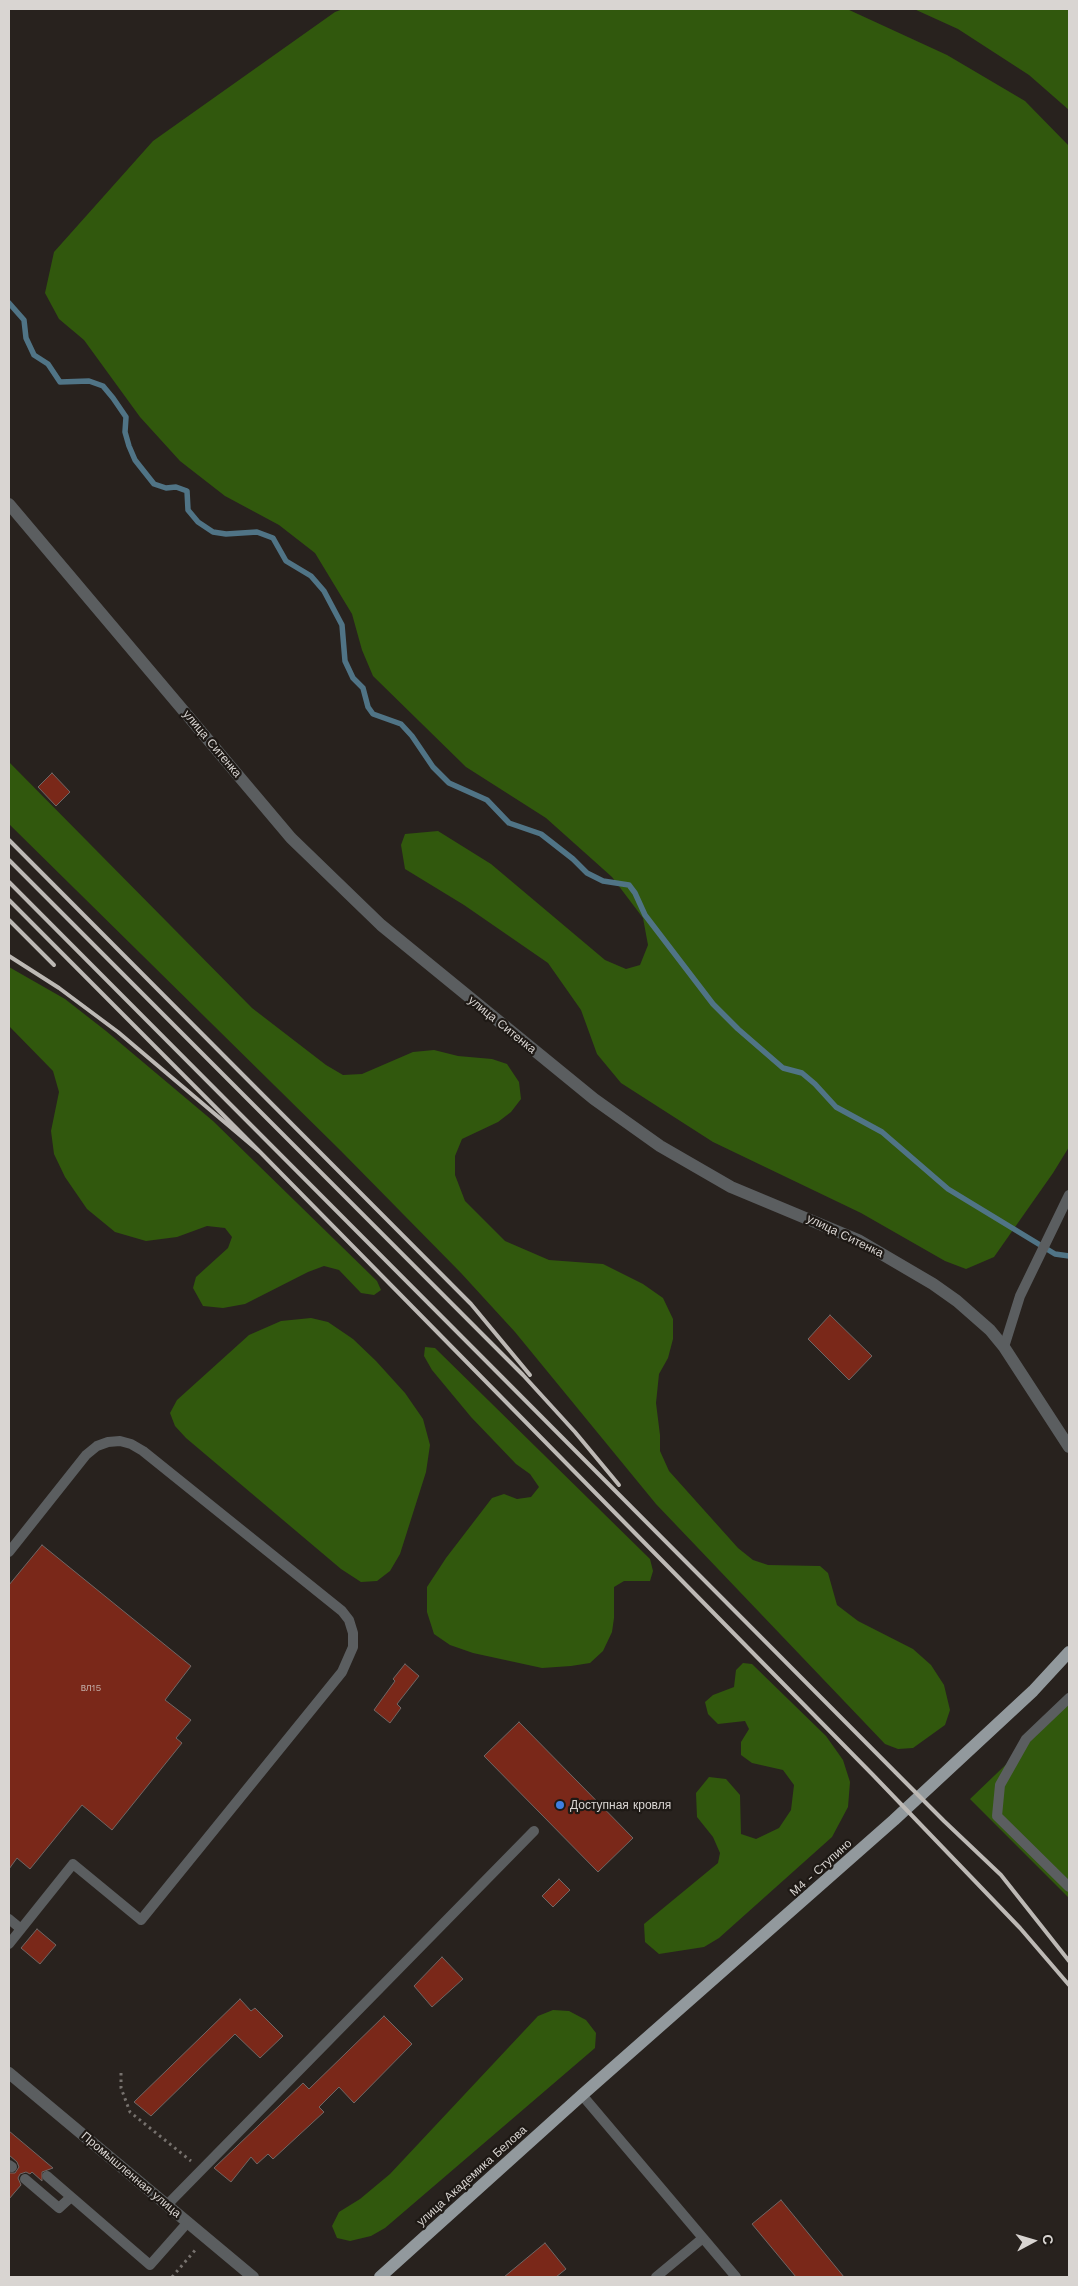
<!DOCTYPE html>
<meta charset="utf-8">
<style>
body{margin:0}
#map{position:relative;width:1078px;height:2286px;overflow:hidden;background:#28221e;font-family:"Work Sans",sans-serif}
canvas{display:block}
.frame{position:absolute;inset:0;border:10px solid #d9d5d2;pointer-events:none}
.north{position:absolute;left:1008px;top:2216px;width:50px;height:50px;-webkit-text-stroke:4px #1e1915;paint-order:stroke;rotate:84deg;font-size:14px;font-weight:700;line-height:20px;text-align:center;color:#d9d5d2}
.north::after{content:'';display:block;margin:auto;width:18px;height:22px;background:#d9d5d2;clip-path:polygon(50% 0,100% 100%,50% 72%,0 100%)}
</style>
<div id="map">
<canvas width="1078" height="2286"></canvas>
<div class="frame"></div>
<div class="north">С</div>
</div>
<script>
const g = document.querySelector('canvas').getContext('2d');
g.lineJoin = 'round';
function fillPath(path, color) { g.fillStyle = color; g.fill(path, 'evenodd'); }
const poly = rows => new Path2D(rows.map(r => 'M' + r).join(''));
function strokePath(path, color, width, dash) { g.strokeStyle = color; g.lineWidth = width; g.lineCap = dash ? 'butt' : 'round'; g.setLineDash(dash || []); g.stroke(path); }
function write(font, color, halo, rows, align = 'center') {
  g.font = font + ' "Work Sans",sans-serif'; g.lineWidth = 4.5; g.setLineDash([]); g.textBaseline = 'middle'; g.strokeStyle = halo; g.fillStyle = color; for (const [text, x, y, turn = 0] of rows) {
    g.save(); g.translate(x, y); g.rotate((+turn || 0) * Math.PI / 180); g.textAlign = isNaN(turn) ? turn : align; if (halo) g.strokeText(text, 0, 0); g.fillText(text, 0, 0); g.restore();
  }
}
fillPath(poly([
 [343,9,847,9,947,55,1025,101,1069,146,1069,1147,1053,1173,994,1257,966,1269,945,1261,861,1213,713,1142,621,1083,597,1054,581,1010,548,963,464,905,405,869,401,845,405,834,438,831,491,864,605,960,626,969,640,965,648,945,643,918,612,877,546,818,466,767,373,676,362,650,352,614,315,553,279,525,225,496,180,461,140,417,84,340,59,319,45,293,54,252,153,141,335,12],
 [914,9,1069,9,1069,110,1029,75,958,29],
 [9,762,252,1008,326,1065,343,1075,362,1074,413,1052,434,1050,458,1056,492,1059,507,1064,519,1082,521,1099,511,1112,498,1122,462,1139,455,1156,455,1175,465,1201,505,1241,549,1260,603,1264,643,1284,663,1298,673,1319,673,1339,668,1358,659,1374,656,1403,660,1435,660,1451,669,1471,738,1548,753,1560,768,1565,820,1566,828,1573,837,1605,858,1621,913,1649,931,1665,944,1685,950,1710,945,1725,913,1748,898,1749,885,1744,656,1504,515,1332,461,1273,341,1151,9,824],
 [9,967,65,999,106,1031,213,1121,377,1281,381,1290,374,1295,361,1293,339,1270,324,1266,308,1272,245,1304,223,1308,203,1306,193,1288,196,1277,228,1248,232,1237,225,1228,207,1226,177,1237,146,1241,115,1232,87,1209,65,1177,54,1154,51,1131,59,1092,53,1071,9,1026],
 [311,1318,328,1322,353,1339,376,1361,405,1393,423,1419,430,1445,426,1472,400,1554,390,1571,377,1581,361,1582,341,1569,186,1438,175,1426,170,1413,177,1400,249,1335,281,1321],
 [425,1347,435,1348,650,1559,653,1571,650,1581,624,1581,614,1587,614,1618,612,1632,603,1651,590,1663,571,1666,542,1668,473,1653,450,1645,434,1634,427,1612,427,1587,446,1558,492,1498,504,1494,517,1499,531,1497,539,1487,530,1474,516,1464,471,1417,432,1370,424,1356],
 [743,1663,752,1664,826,1736,843,1760,850,1782,848,1807,832,1837,719,1938,704,1947,659,1954,645,1942,644,1924,718,1863,720,1853,713,1837,697,1817,696,1793,709,1777,726,1779,740,1795,741,1834,756,1839,779,1828,791,1810,794,1785,783,1770,752,1763,741,1755,741,1742,749,1729,745,1721,718,1724,708,1714,705,1702,713,1695,734,1687,736,1670],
 [1069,1704,1069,1898,970,1799],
 [553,2010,569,2011,586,2020,596,2033,595,2048,385,2228,371,2236,350,2241,337,2238,332,2226,339,2212,360,2199,390,2174,538,2016]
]), '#31580d');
strokePath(poly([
 [9,303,24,320,26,338,34,355,48,364,60,382,89,381,103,386,113,398,126,417,125,432,129,446,135,460,154,484,166,488,176,487,187,491,188,510,198,522,213,532,226,534,257,532,273,538,286,561,311,576,324,591,342,625,345,661,353,678,363,688,368,707,373,714,401,724,412,736,433,767,449,783,487,800,509,823,541,834,573,859,587,873,603,881,629,885,635,893,645,915,713,1004,738,1029,783,1068,802,1073,815,1084,836,1107,882,1132,948,1189,1055,1254,1069,1256]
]), '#507486', 5.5);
const building = poly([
 [52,773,70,792,56,806,38,787,52,773],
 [830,1315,872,1356,849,1380,808,1339,830,1315],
 [42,1545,191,1666,165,1700,191,1720,176,1738,182,1743,112,1830,82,1805,30,1869,17,1858,9,1869,9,1585,42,1545],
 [405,1664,419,1676,397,1704,401,1708,390,1723,374,1710,395,1681,393,1679,405,1664],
 [519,1722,633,1838,598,1872,484,1756,519,1722],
 [559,1879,570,1890,553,1907,542,1896,559,1879],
 [37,1929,56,1945,40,1964,21,1948,37,1929],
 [442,1957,463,1979,432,2007,414,1986,442,1957],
 [240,1999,251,2011,255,2008,283,2036,260,2058,235,2034,151,2116,134,2102,240,1999],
 [384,2016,412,2044,354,2103,339,2087,319,2107,324,2112,273,2159,268,2154,257,2164,251,2157,231,2182,214,2168,303,2083,309,2089,384,2016],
 [9,2131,53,2168,42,2172,42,2181,32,2172,30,2174,26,2172,20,2174,18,2178,21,2185,9,2199,9,2173,15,2173,19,2167,17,2162,9,2155,9,2131],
 [781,2200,844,2277,796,2277,752,2224,781,2200],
 [545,2243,566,2269,556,2277,504,2277,545,2243]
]);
fillPath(building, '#7a2819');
strokePath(building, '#706765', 1);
strokePath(poly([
 [121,2073,121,2088,130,2112,191,2161],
 [172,2277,197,2248]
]), '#77726e', 3, [2.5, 4]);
strokePath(poly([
 [1004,1347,1020,1296,1069,1195],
 [9,1552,86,1455,97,1446,108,1442,120,1441,131,1444,143,1451,342,1611,349,1620,353,1633,353,1647,342,1672,141,1920,73,1864,9,1944],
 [1069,1698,1026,1739,1000,1785,997,1816,1069,1887],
 [9,1919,21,1929],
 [582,2095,736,2277],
 [9,2165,12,2167],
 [47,2176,150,2265,188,2222],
 [25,2179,59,2208,71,2197],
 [167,2205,534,1831],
 [656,2277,703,2238]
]), '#5b5e60', 10);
strokePath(poly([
 [9,504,291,838,381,925,594,1099,660,1146,731,1187,858,1240,933,1284,957,1301,990,1330,1004,1347,1069,1447],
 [9,2073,253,2277]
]), '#5b5e60', 12);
strokePath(poly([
 [380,2277,582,2095,894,1820,1033,1691,1069,1652]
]), '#92999d', 12);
strokePath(poly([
 [9,840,471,1304,530,1375],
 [9,860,523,1375,575,1432,619,1485],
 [9,882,944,1821,1001,1875,1069,1961],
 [9,900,261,1153,118,1032,59,988,9,956],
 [9,920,54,965],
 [261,1153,873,1775,1020,1928,1069,1985]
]), '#bdb9b5', 4);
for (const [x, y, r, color] of [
 [560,1805,5,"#3f7fe0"]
]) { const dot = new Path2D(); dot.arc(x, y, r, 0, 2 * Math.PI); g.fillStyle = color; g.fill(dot); strokePath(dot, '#1e1915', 2); }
write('10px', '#c1aaa4', null, [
 ["вл15",91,1688]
]);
write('12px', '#d9d5d2', '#1e1915', [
 ["улица Ситенка",212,744,50],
 ["улица Ситенка",502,1025,39],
 ["улица Ситенка",845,1236,26],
 ["М4 - Ступино",821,1868,-42],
 ["Промышленная улица",131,2175,40],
 ["улица Академика Белова",472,2176,-42]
]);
write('12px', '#d9d5d2', '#1e1915', [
 ["Доступная кровля",570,1805]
], 'left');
</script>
